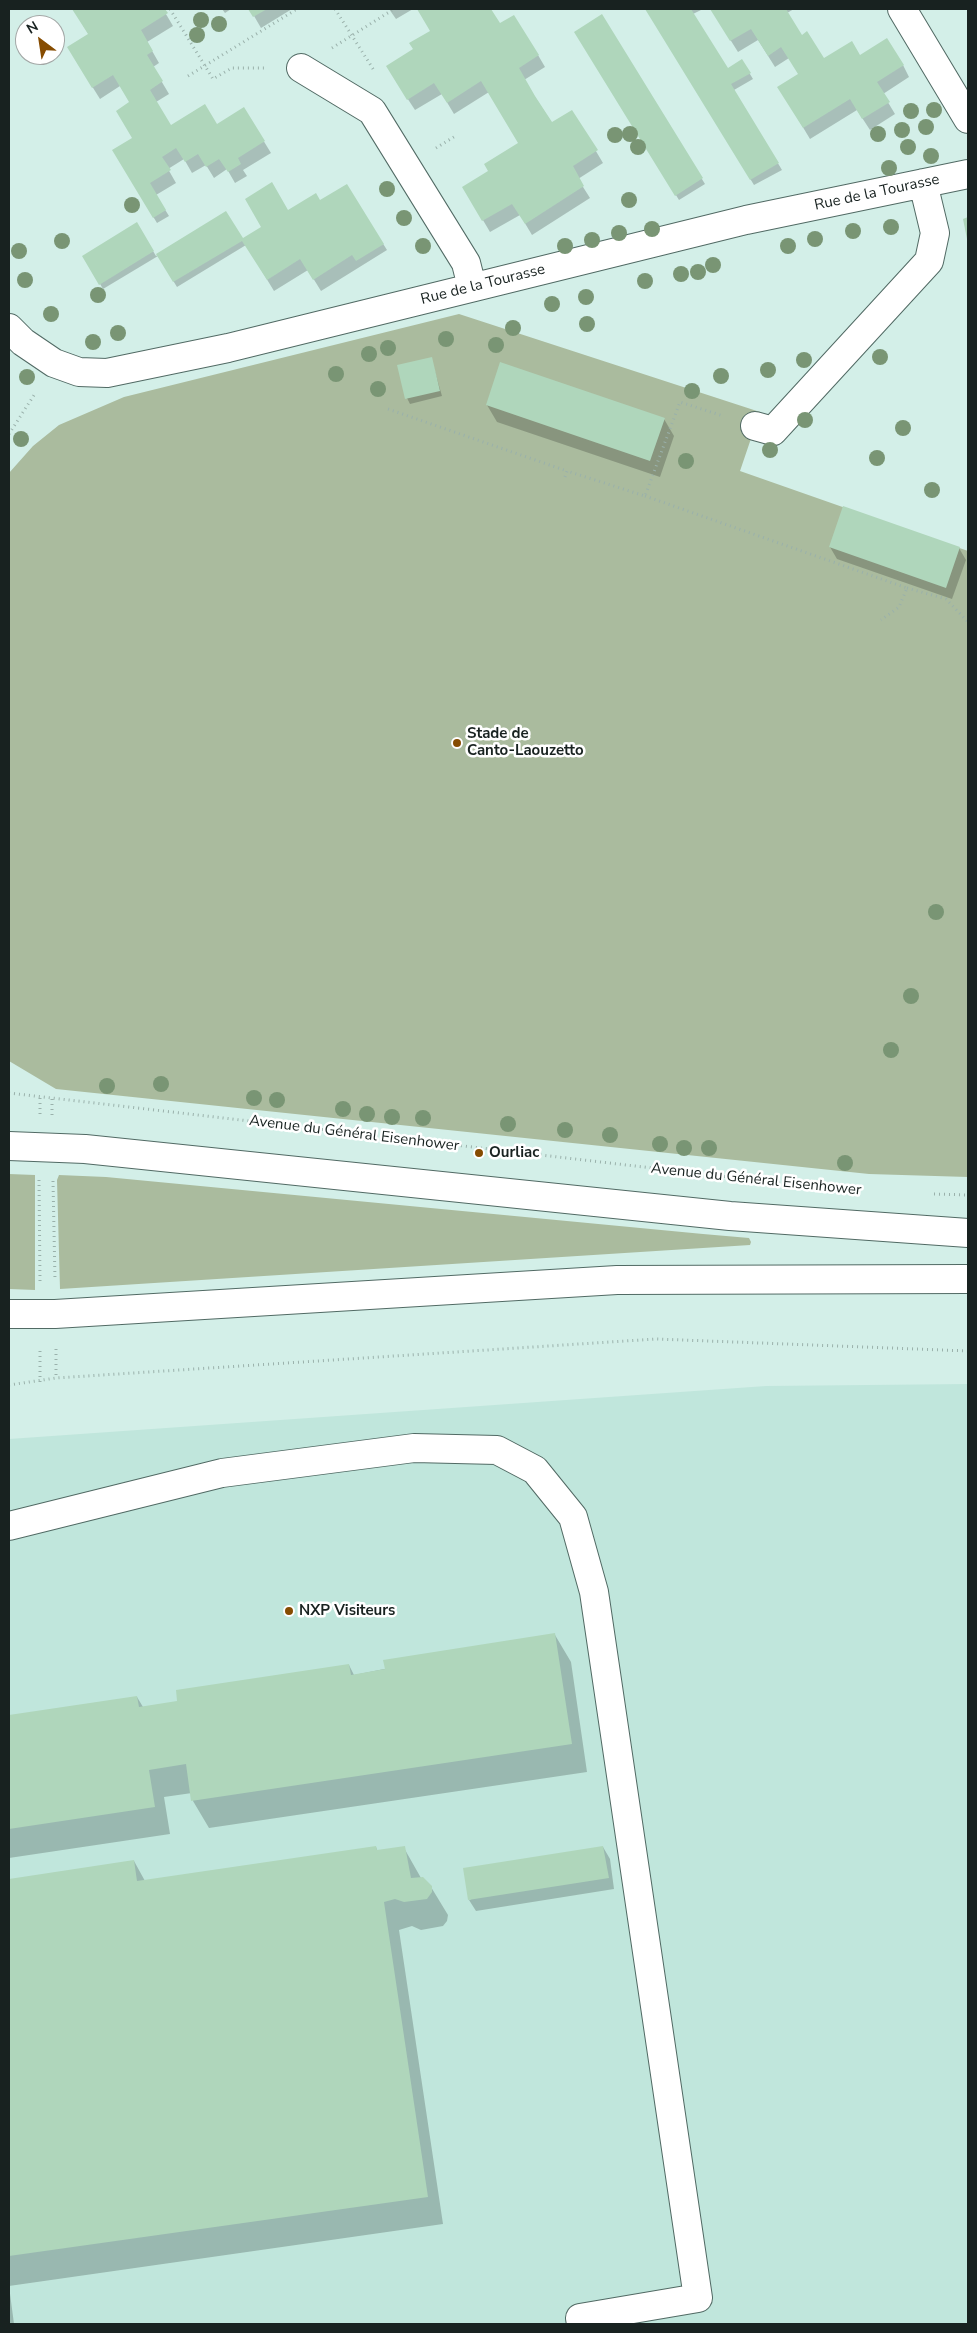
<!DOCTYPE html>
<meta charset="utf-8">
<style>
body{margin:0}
#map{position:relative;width:977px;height:2333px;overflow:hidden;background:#d3efe8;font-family:"Nunito Sans",sans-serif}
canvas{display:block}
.frame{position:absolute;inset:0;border:10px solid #182220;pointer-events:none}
.north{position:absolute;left:15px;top:15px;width:50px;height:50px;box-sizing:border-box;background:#fff;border:1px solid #a3a7a6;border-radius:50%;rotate:329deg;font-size:14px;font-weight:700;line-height:20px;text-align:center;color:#182220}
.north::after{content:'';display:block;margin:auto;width:18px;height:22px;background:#864c01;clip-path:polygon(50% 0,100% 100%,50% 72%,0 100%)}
</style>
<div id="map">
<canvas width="977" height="2333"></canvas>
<div class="frame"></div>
<div class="north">N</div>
</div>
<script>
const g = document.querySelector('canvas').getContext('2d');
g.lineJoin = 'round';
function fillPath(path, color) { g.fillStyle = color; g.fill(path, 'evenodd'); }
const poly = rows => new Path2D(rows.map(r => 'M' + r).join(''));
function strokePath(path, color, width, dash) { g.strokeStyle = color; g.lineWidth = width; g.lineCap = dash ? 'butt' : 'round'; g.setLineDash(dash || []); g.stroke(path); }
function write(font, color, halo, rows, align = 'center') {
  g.font = font + ' "Nunito Sans",sans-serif'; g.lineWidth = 5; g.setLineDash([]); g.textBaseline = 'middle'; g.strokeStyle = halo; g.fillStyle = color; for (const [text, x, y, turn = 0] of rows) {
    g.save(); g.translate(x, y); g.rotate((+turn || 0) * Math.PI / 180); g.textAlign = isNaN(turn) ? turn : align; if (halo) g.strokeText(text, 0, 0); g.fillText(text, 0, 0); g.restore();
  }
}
fillPath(poly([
 [968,1384,968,2324,9,2324,9,1439,766,1386]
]), '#c0e6dc');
fillPath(poly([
 [459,314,760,412,740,471,968,551,968,1177,869,1174,56,1089,9,1061,9,473,33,446,59,425,124,397],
 [9,1174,35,1175,35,1290,9,1289],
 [59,1175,106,1177,703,1234,749,1238,751,1242,750,1245,60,1289,57,1180]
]), '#aabb9e');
fillPath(poly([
 [73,9,163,9,173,26,147,42,159,63,153,67,169,94,156,102,170,126,217,125,244,109,271,153,243,170,247,176,235,183,227,169,214,178,206,165,192,173,184,159,168,169,176,183,156,195,169,216,157,223,120,162,133,138,131,103,120,86,100,99,75,59,89,35],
 [222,9,231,9,225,13],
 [250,9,292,9,261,28],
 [389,9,413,9,396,19],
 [418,9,462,9,463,11,467,9,490,9,500,24,538,55,545,67,524,80,552,123,572,111,603,163,578,179,590,198,532,235,520,215,490,232,464,188,490,171,520,143,489,92,454,114,442,94,415,110,394,78,415,49,432,32],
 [646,9,703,9,693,14,728,70,742,61,753,79,734,90,782,170,754,185],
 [711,9,794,9,787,13,801,36,824,60,859,56,903,65,909,77,883,94,895,114,870,130,857,110,810,139,786,99,799,74,789,58,775,67,758,40,738,52],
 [601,16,705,184,679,200,575,32],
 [346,185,387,250,321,291,308,270,274,291,246,245,177,287,158,256,103,289,84,256,137,224,156,256,226,213,243,241,288,211,320,202],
 [431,358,442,396,410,404,407,398],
 [487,405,664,419,674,436,660,477,497,422],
 [830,547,959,548,966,560,952,599,837,559],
 [555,1635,571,1662,587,1772,209,1828,193,1801,192,1793,164,1797,170,1834,9,1858,9,1716,137,1697,143,1707,179,1702,349,1665,354,1675],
 [376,1847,378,1852,404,1848,421,1878,431,1887,448,1915,447,1921,443,1926,421,1930,412,1926,399,1930,443,2224,9,2286,14,2324,9,2324,9,1880,134,1861,145,1881],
 [603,1847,610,1859,614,1889,476,1911,469,1900]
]), '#0003');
fillPath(poly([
 [72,9,165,9,168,13,141,30,153,51,147,55,163,81,150,90,171,125,205,104,217,124,244,107,265,141,238,158,241,164,228,172,219,159,206,167,198,154,185,162,176,148,162,157,171,170,150,183,166,210,153,218,112,150,132,138,116,111,129,102,113,75,92,88,67,47,88,34],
 [248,9,267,9,253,17],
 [417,9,491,9,500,23,514,15,539,55,519,68,535,96,552,122,572,110,598,150,573,166,584,186,525,224,512,204,482,221,462,187,488,171,484,164,518,143,481,81,447,103,434,83,407,100,386,66,413,49,409,43,430,31],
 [645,9,691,9,728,68,742,59,751,73,731,84,779,163,750,180],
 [710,9,786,9,802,35,807,31,824,58,852,41,860,55,887,38,904,65,877,82,890,102,862,119,850,99,803,128,777,87,798,74,781,47,768,56,751,29,730,41],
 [602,14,703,178,675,196,574,32],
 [272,182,288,210,316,193,320,200,347,184,384,244,356,261,352,255,313,280,300,259,267,280,242,241,173,282,156,254,226,211,243,238,261,227,245,199],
 [968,217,968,239,967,239,963,219],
 [137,222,154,251,99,285,82,256],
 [432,357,440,391,405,399,397,365],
 [500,362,665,418,650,461,486,405],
 [843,506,960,547,946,588,829,547],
 [555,1633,572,1744,191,1801,186,1764,149,1770,155,1807,9,1829,9,1715,137,1696,139,1707,177,1701,176,1690,349,1664,351,1675,385,1669,383,1660],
 [376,1846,377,1850,405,1846,411,1878,423,1877,432,1886,432,1892,427,1899,404,1902,395,1899,384,1902,428,2197,9,2256,9,1879,134,1860,137,1881],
 [603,1846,609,1878,468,1900,463,1868]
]), '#afd6bb');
const minor = poly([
 [902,9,968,119],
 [301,68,372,111,466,263,472,287],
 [9,328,23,342,54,363,79,372,107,373,228,348,746,220,968,174],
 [755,426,773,431,929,261,935,233,923,183],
 [9,1526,222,1473,414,1448,497,1450,535,1470,573,1517,594,1592,698,2298,580,2318,581,2324]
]);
const major = poly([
 [9,1146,85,1149,730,1216,968,1233],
 [9,1314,55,1314,617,1280,968,1279]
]);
strokePath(minor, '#516a64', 30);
strokePath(major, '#516a64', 30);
strokePath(poly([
 [170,9,213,79,232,68,267,68],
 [335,9,375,72],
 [332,48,394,9],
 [188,76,297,9],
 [436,148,457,135],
 [388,409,567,471],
 [9,434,36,392],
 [565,477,567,471,645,496,680,402,723,416],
 [645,496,907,588,899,607,881,620],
 [907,588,946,599,968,622],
 [9,1093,781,1183],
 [52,1099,52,1115],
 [40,1114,40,1098],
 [39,1180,40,1281],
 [53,1181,55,1280],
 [934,1194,968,1195],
 [56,1349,56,1378],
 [40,1382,40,1347],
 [9,1385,56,1378,656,1339,968,1351]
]), '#9ab1ab', 3, [1, 4]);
strokePath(minor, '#fff', 28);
strokePath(major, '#fff', 28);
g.fillStyle = '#799574';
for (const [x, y] of [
 [201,20],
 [219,24],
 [197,35],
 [934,110],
 [911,111],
 [926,127],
 [902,130],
 [630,134],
 [878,134],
 [615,135],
 [638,147],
 [908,147],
 [931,156],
 [889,168],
 [387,189],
 [629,200],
 [132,205],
 [404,218],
 [891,227],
 [652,229],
 [853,231],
 [619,233],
 [815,239],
 [592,240],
 [62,241],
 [423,246],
 [565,246],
 [788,246],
 [19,251],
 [713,265],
 [698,272],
 [681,274],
 [25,280],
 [645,281],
 [98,295],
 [586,297],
 [552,304],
 [51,314],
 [587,324],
 [513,328],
 [118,333],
 [446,339],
 [93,342],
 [496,345],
 [388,348],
 [369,354],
 [880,357],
 [804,360],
 [768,370],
 [336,374],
 [721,376],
 [27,377],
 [378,389],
 [692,391],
 [805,420],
 [903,428],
 [21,439],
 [770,450],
 [877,458],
 [686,461],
 [932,490],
 [936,912],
 [911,996],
 [891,1050],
 [161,1084],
 [107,1086],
 [254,1098],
 [277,1100],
 [343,1109],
 [367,1114],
 [392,1117],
 [423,1118],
 [508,1124],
 [565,1130],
 [610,1135],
 [660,1144],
 [684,1148],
 [709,1148],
 [845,1163]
]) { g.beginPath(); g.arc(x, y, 8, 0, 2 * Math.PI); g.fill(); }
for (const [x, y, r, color] of [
 [457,743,5,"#864c01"],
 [479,1153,5,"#864c01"],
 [289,1611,5,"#864c01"]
]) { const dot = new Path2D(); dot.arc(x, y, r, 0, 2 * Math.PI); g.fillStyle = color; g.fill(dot); strokePath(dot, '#fff', 2); }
write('15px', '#182220', '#fff', [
 ["Rue de la Tourasse",877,193,-12],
 ["Rue de la Tourasse",483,285,-14],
 ["Avenue du Général Eisenhower",354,1134,7],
 ["Avenue du Général Eisenhower",756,1180,6]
]);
write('bold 15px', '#182220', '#fff', [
 ["Stade de",467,734],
 ["Canto-Laouzetto",467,751],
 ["Ourliac",489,1153],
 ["NXP Visiteurs",299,1611]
], 'left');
</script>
